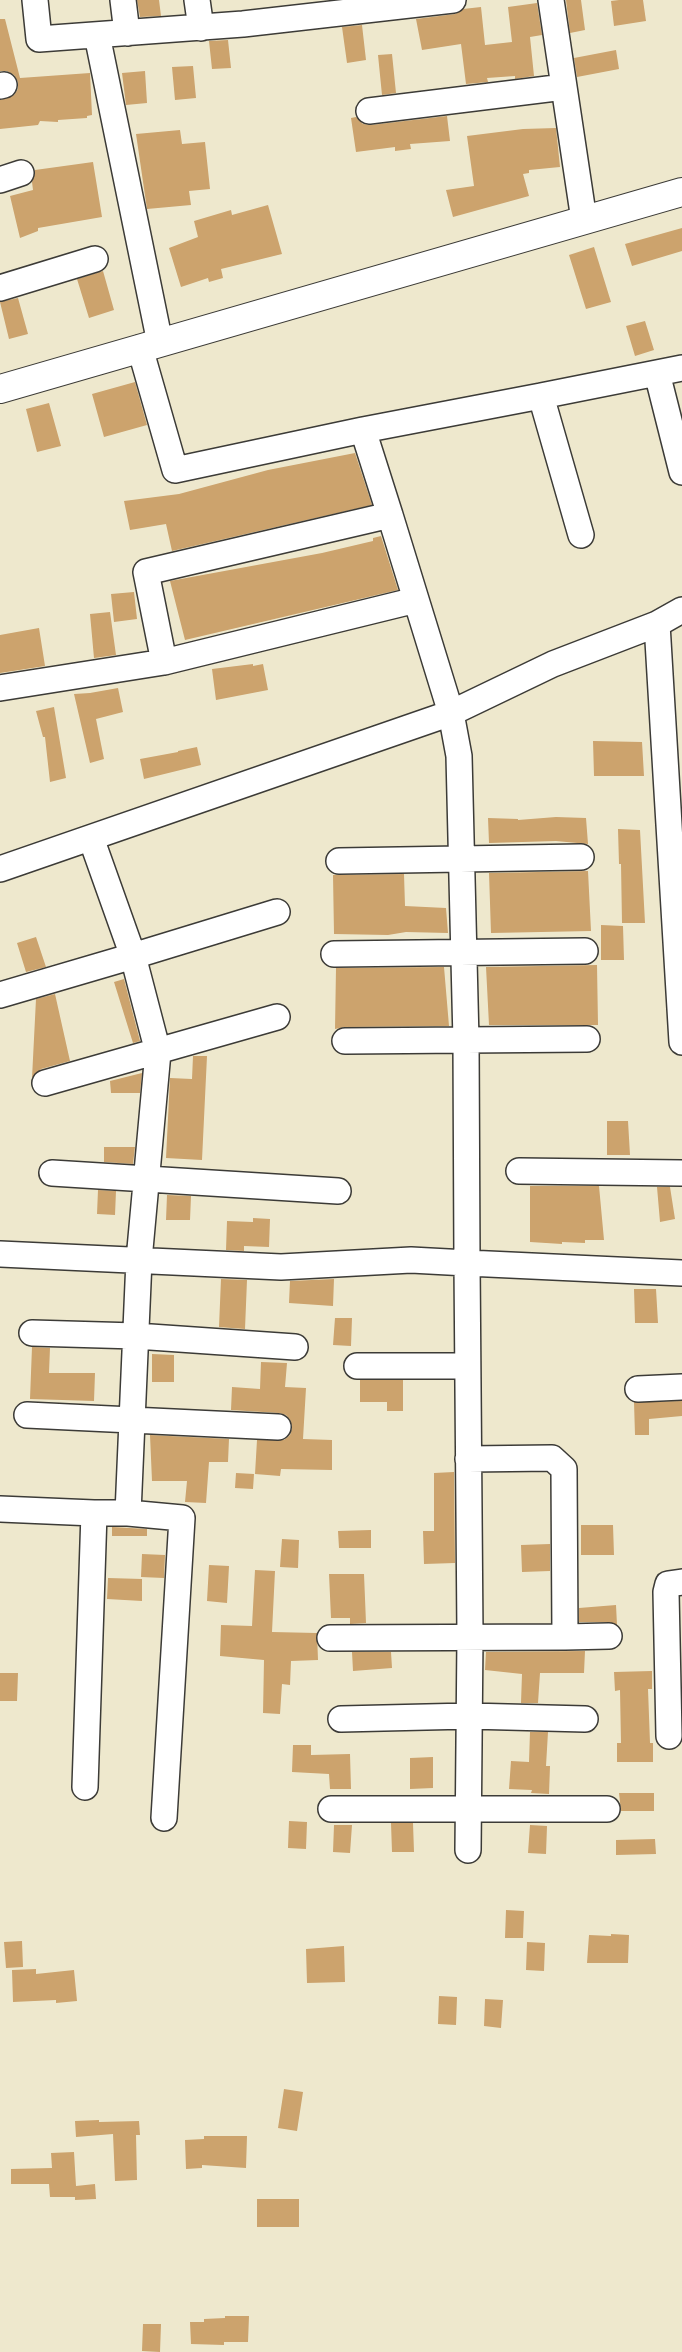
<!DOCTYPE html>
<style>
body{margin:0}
canvas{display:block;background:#eee8cd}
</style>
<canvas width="682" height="2352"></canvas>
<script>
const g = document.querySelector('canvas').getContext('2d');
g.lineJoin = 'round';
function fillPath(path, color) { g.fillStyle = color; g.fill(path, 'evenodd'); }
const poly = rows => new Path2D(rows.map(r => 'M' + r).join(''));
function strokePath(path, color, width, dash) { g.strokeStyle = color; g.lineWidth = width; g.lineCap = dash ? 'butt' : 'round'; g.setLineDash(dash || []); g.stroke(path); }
fillPath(poly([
 [137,0,159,0,161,16,140,17],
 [566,0,581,0,585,30,570,33],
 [619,0,643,0,646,21,614,26,611,1],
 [537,3,542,35,530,37,534,76,515,79,515,76,487,78,488,82,466,84,461,44,422,50,416,19,455,14,463,9,481,7,485,45,512,42,508,7],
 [0,19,5,19,20,78,90,73,92,115,87,116,87,118,58,120,58,122,40,121,38,125,0,129,0,100,14,95,18,89,18,82,14,75,7,71,0,71],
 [362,25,366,60,347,63,342,27],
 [228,40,231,68,212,69,209,41],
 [616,50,619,69,577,77,574,58],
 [392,54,396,93,382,95,378,55],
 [193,66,196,98,175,100,172,67],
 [145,71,147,103,126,105,122,73],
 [447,116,450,141,410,144,411,149,395,151,395,147,356,152,351,118,356,117,363,124,371,125],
 [556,128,560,167,529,170,529,173,523,174,529,196,453,217,446,190,474,186,467,136,523,129],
 [180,130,182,144,205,142,210,189,189,191,191,205,147,209,136,134],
 [93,162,102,217,38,228,38,231,20,238,10,196,33,190,32,182,35,170],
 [268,205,282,254,221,269,223,278,209,282,208,278,181,287,169,248,198,237,194,221,231,210,232,215],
 [682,228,682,251,632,266,625,244],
 [594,247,611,302,586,309,569,255],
 [103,271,114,310,89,318,77,279],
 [18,298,28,334,9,339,0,302],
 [645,321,654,350,635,356,626,326],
 [135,382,147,425,104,437,92,394],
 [49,403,61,446,37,452,26,409],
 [355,453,372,505,172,551,166,524,130,530,124,501,179,494,268,470],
 [381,536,398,590,185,640,170,581,322,553,373,541,373,538],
 [134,592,137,619,114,622,111,594],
 [110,612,116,655,94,658,90,614],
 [39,628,45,666,0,673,0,635],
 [253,664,253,666,263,664,268,690,216,700,212,669],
 [118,688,123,712,96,719,104,759,90,763,74,694,90,693],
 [54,707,66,778,50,782,45,737,43,737,36,711],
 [593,741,642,742,644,776,594,776],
 [197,747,201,765,144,779,140,759,178,752,178,751],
 [556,817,586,818,588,844,556,841,489,843,488,818,518,819,518,820],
 [618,829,640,830,645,923,622,923,621,864,619,864],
 [588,871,591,931,491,933,489,873],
 [404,874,405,906,446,908,448,933,406,932,388,935,334,934,333,875],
 [601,925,623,926,624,960,601,960],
 [36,937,46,967,26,972,17,943],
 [597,965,598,1025,489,1025,486,967],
 [444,967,449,1026,345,1027,335,1029,336,968],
 [124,979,140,1041,133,1043,114,982],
 [55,994,70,1061,41,1069,32,1078,36,999],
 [193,1056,207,1056,202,1160,166,1158,170,1078,192,1079],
 [142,1073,140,1093,111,1093,110,1081],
 [607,1121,628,1121,630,1155,607,1155],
 [104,1147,135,1147,133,1164,104,1162],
 [530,1186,599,1186,604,1240,585,1240,585,1243,562,1242,562,1244,530,1242],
 [657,1187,670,1187,675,1219,660,1222],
 [98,1190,116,1191,115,1215,97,1214],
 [167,1195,191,1196,190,1220,166,1220],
 [253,1218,270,1219,269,1247,244,1246,244,1251,226,1250,227,1221,253,1222],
 [221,1279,247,1280,245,1329,219,1327],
 [334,1279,333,1306,289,1303,290,1281],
 [634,1289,656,1289,658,1323,635,1323],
 [335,1318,352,1318,351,1346,333,1345],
 [32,1347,50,1348,49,1373,95,1373,94,1401,30,1399],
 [152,1354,174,1355,174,1382,152,1382],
 [261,1362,287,1363,285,1387,306,1388,303,1439,332,1440,332,1470,281,1469,280,1476,255,1474,257,1440,284,1440,290,1435,292,1428,290,1420,286,1415,279,1413,231,1410,232,1387,260,1389],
 [360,1380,403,1380,403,1411,387,1411,387,1402,360,1402],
 [682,1401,682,1416,649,1419,649,1435,635,1435,634,1402],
 [150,1435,229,1439,228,1462,209,1462,206,1503,185,1502,187,1481,152,1481],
 [454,1472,455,1563,424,1564,423,1531,434,1531,434,1473],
 [236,1473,254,1474,253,1489,235,1488],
 [581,1525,613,1525,614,1555,581,1555],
 [112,1527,147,1529,147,1536,112,1536],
 [371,1530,371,1548,339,1548,338,1531],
 [282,1539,299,1540,298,1568,280,1567],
 [550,1544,550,1571,522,1572,521,1545],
 [142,1554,165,1555,164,1578,141,1577],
 [209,1565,229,1566,227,1603,207,1601],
 [255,1570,275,1571,272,1632,317,1633,318,1660,291,1661,290,1685,282,1684,280,1714,263,1713,264,1660,220,1656,221,1625,252,1626],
 [329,1574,364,1574,366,1623,350,1624,350,1618,331,1618],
 [108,1578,142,1579,142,1601,107,1599],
 [616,1605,617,1625,609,1622,579,1622,579,1608],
 [585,1651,584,1673,540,1673,538,1703,521,1703,522,1674,485,1670,486,1652],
 [352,1652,391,1652,392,1668,353,1671],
 [652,1671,652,1689,648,1689,650,1743,653,1743,653,1762,617,1762,617,1743,621,1743,620,1690,615,1691,614,1672],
 [0,1673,18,1673,17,1701,0,1701],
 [530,1732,548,1732,546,1766,550,1766,549,1794,531,1793,532,1790,509,1789,511,1761,529,1762],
 [293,1745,311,1745,311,1755,350,1754,351,1789,330,1789,329,1774,292,1772],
 [433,1757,433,1788,410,1789,410,1758],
 [619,1793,654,1793,654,1811,621,1811],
 [289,1821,307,1822,306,1849,288,1848],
 [391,1823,413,1823,414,1852,392,1852],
 [334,1825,352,1825,350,1853,333,1852],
 [530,1825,547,1826,546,1854,528,1853],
 [655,1839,656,1854,616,1855,616,1840],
 [506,1910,524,1911,523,1938,505,1938],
 [611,1934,629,1935,628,1963,587,1963,589,1935,611,1936],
 [22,1941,23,1967,6,1968,4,1942],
 [527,1942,545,1943,544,1971,526,1970],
 [344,1946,345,1982,307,1983,306,1949],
 [36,1969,36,1974,74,1970,77,2001,56,2003,56,2000,13,2002,12,1970],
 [439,1996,457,1997,456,2025,438,2024],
 [485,1999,503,2000,501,2028,484,2026],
 [284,2089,303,2092,297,2131,278,2128],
 [99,2120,99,2122,139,2121,140,2135,136,2135,137,2180,115,2181,113,2134,76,2137,75,2121],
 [204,2136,247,2136,246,2168,202,2165,202,2168,186,2169,185,2140,204,2139],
 [74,2152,76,2186,95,2184,96,2199,75,2200,75,2197,50,2197,49,2184,11,2184,11,2169,52,2168,51,2153],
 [257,2199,299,2199,299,2227,257,2227],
 [225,2316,249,2316,248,2342,224,2342,224,2345,191,2344,190,2322,204,2322,204,2319,225,2318],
 [143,2324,161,2324,160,2352,142,2351]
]), '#cca36d');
const minor = poly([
 [35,0,39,39,243,24,453,0],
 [123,0,127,33],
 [197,0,201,28],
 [551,0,584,220],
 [97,35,160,343],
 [0,86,4,85],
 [369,111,564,87],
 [0,180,21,173],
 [0,288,95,259],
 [140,348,175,470,363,430,390,515,146,572,164,662,416,600],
 [657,373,682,472],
 [363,430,541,396],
 [581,535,541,396,682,368],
 [657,624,682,1042],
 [0,688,164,662],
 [339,861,581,857],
 [0,869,451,713,553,664,657,624,682,610],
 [334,954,585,951],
 [0,995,133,956,91,838],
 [345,1041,587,1039],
 [45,1083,277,1017],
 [519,1171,682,1173],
 [52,1173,338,1191],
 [0,1254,281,1267,411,1260,467,1263,466,1041,459,756,451,713,390,515],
 [32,1333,136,1336,295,1347],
 [357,1366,467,1366],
 [638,1389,682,1387],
 [27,1415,278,1427],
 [0,1509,94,1513],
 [565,1637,609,1636],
 [330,1638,565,1637,564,1469,552,1458,468,1459],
 [341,1719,469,1716,585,1719],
 [669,1736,666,1592,668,1584,682,1582],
 [85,1787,94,1513,128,1513],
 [331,1809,607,1809],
 [164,1818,182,1518,128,1513,139,1260,158,1052,133,956,277,912],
 [468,1850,470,1636,467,1263,682,1273]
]);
const major = poly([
 [0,389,682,192]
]);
strokePath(minor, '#3c3b37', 28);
strokePath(major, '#3c3b37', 30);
strokePath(minor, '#fff', 25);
strokePath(major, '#fff', 28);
</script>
